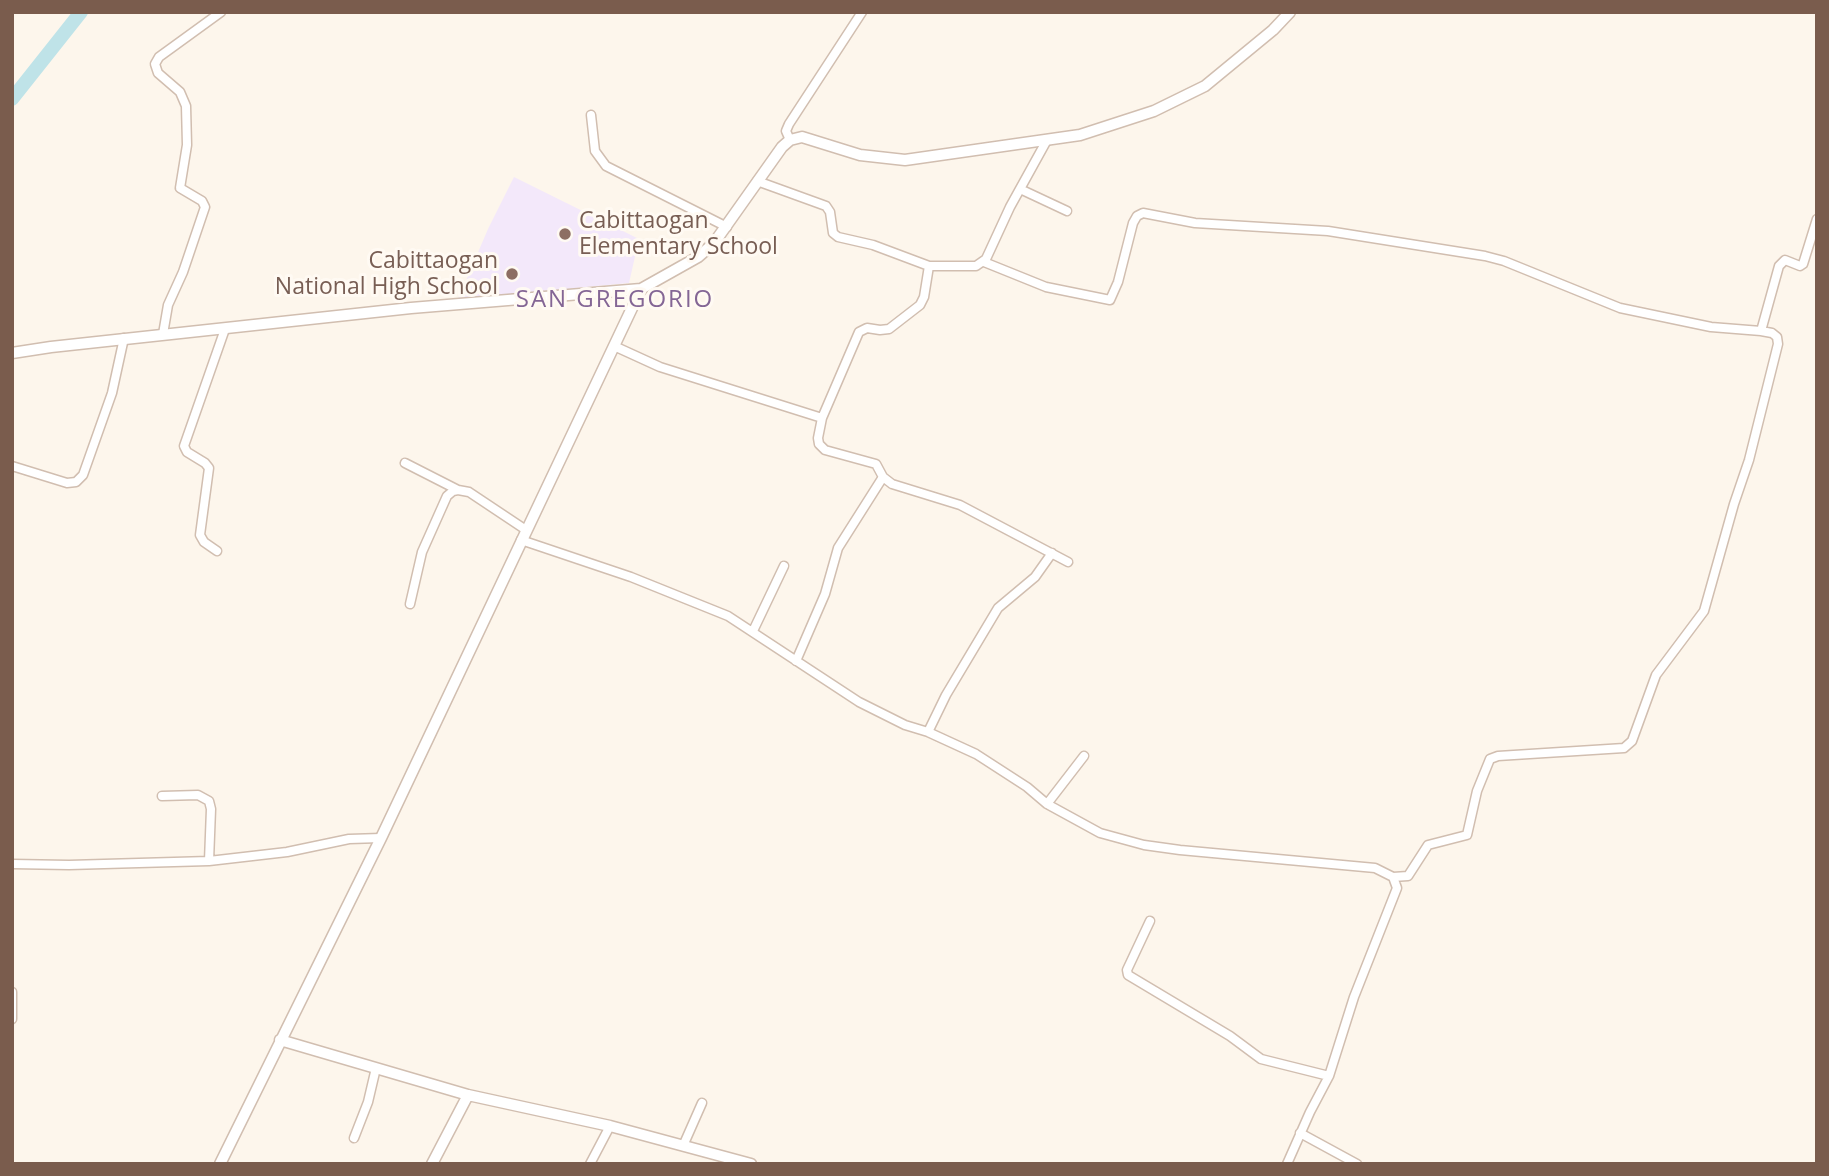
<!DOCTYPE html>
<style>
body{margin:0}
#map{position:relative;width:1829px;height:1176px;overflow:hidden;background:#fdf6ec;font-family:"Open Sans",sans-serif}
canvas{display:block}
.frame{position:absolute;inset:0;border:14px solid #7a5c4d;pointer-events:none}
</style>
<div id="map">
<canvas width="1829" height="1176"></canvas>
<div class="frame"></div>
</div>
<script>
const g = document.querySelector('canvas').getContext('2d');
g.lineJoin = 'round';
function fillPath(path, color) { g.fillStyle = color; g.fill(path, 'evenodd'); }
const poly = rows => new Path2D(rows.map(r => 'M' + r).join(''));
function strokePath(path, color, width, dash) { g.strokeStyle = color; g.lineWidth = width; g.lineCap = dash ? 'butt' : 'round'; g.setLineDash(dash || []); g.stroke(path); }
function write(font, color, halo, rows, align = 'center') {
  g.font = font + ' "Open Sans",sans-serif'; g.lineWidth = 6; g.setLineDash([]); g.textBaseline = 'middle'; g.strokeStyle = halo; g.fillStyle = color; for (const [text, x, y, turn = 0] of rows) {
    g.save(); g.translate(x, y); g.rotate((+turn || 0) * Math.PI / 180); g.textAlign = isNaN(turn) ? turn : align; if (halo) g.strokeText(text, 0, 0); g.fillText(text, 0, 0); g.restore();
  }
}
fillPath(poly([
 [514,177,639,239,629,283,458,299,488,229]
]), '#f3e8fa');
strokePath(poly([
 [12,99,81,12]
]), '#bfe3e8', 14);
const minor = poly([
 [591,115,595,151,606,166,727,227],
 [790,140,786,131,789,124,862,12],
 [757,181,826,206,830,212,833,233,838,237,873,245,929,266,976,266,986,259,1010,207,1047,140],
 [1020,189,1067,211],
 [984,262,1046,287,1110,300,1118,282,1133,223,1137,216,1143,213,1195,223,1328,231,1485,256,1504,261,1620,308,1711,327,1761,331,1772,333,1777,337,1778,344,1749,460,1734,504,1704,611,1656,675,1632,741,1624,748,1498,756,1490,759,1477,791,1467,835,1428,845,1408,876,1393,877,1397,888,1354,997,1329,1076,1310,1112,1287,1164],
 [1761,331,1779,266,1785,260,1800,266,1803,264,1817,219],
 [163,334,168,305,183,272,205,207,202,201,180,188,187,145,186,106,180,92,158,73,155,64,159,57,221,12],
 [614,346,660,367,822,418,859,332,867,328,880,330,889,329,920,305,924,297,929,266],
 [822,418,818,438,819,444,825,450,876,464,883,477,892,484,960,505,1068,562],
 [405,463,458,490],
 [12,466,67,483,76,482,83,475,112,393,124,338],
 [521,540,631,577,728,616,859,702,905,725,928,732,976,754,1027,787,1047,804,1100,833,1144,845,1180,850,1375,868,1393,877],
 [217,551,204,542,200,535,209,468,205,463,187,452,184,446,225,329],
 [410,604,422,552,447,496,453,491,458,490,469,492,526,530],
 [753,631,784,566],
 [796,661,825,594,838,548,883,477],
 [928,732,946,695,998,608,1035,577,1052,553],
 [162,796,198,795,209,801,211,809,209,861],
 [1047,804,1084,756],
 [12,864,69,865,209,861,287,852,349,839,381,838],
 [1150,921,1127,970,1128,975,1230,1036,1261,1059,1329,1076],
 [12,992,12,1019],
 [1300,1133,1357,1164],
 [354,1138,368,1102,376,1068],
 [683,1146,702,1103],
 [590,1164,610,1126]
]);
const tertiary = poly([
 [12,353,51,347,411,308,641,289,698,257,714,243,782,147,790,140,802,137,860,155,905,160,1080,135,1154,111,1205,86,1273,30,1290,12],
 [280,1040,468,1095,610,1126,751,1164],
 [220,1164,381,838,641,289],
 [432,1164,468,1095]
]);
strokePath(minor, '#d1beb0', 11);
strokePath(tertiary, '#d1beb0', 13);
strokePath(minor, '#fff', 8);
strokePath(tertiary, '#fff', 10);
for (const [x, y, r, color] of [
 [565,234,7,"#8d6e63"],
 [512,274,7,"#8d6e63"]
]) { const dot = new Path2D(); dot.arc(x, y, r, 0, 2 * Math.PI); g.fillStyle = color; g.fill(dot); strokePath(dot, '#fffaf3', 2.5); }
write('23px', '#785e54', '#fffaf3', [
 ["Cabittaogan",579,221],
 ["Elementary School",579,247],
 ["Cabittaogan",498,261,"right"],
 ["National High School",498,287,"right"]
], 'left');
g.letterSpacing = '2px';
write('24px', '#846695', '#fffaf3', [
 ["SAN GREGORIO",615,300]
]);
g.letterSpacing = '0px';
</script>
